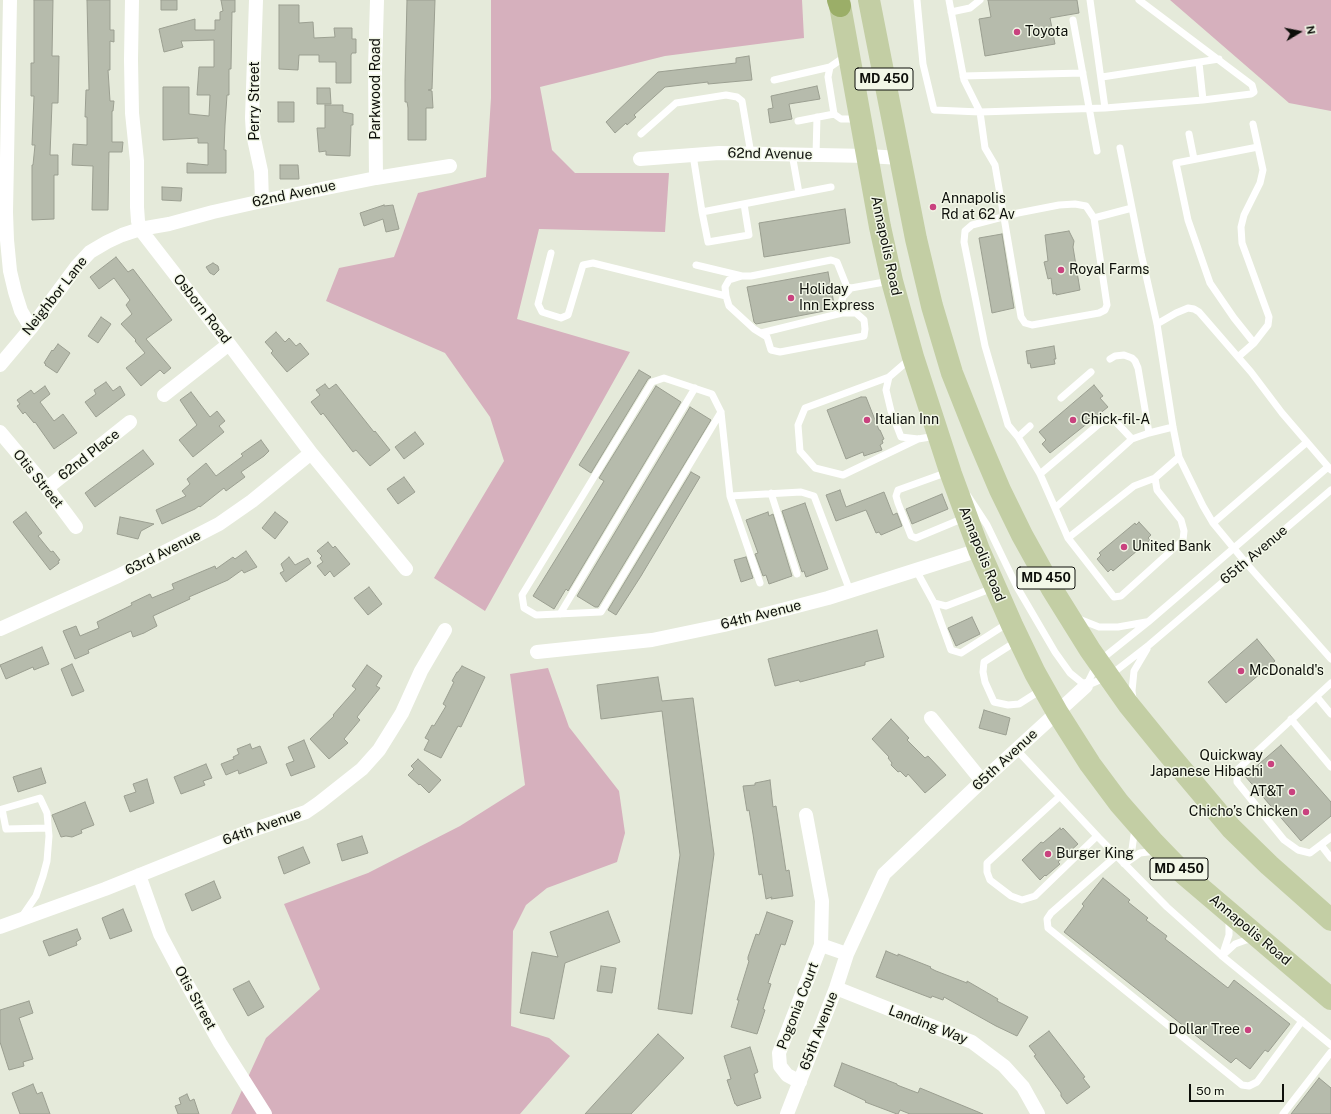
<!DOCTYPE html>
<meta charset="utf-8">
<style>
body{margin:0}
#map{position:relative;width:1331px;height:1114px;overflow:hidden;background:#e5eada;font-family:"Public Sans",sans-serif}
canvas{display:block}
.north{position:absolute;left:1279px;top:12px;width:40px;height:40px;-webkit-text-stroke:3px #f2f7e7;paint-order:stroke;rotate:80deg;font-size:11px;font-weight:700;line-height:16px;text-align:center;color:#0d0f0a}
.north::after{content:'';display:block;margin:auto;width:14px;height:18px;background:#0d0f0a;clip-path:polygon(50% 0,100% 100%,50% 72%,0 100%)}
.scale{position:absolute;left:1189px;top:1084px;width:95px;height:18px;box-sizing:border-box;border:2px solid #0d0f0a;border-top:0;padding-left:5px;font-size:12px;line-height:14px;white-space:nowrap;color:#0d0f0a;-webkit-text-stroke:3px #f2f7e7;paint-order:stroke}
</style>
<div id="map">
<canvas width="1331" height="1114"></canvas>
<div class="north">N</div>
<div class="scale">50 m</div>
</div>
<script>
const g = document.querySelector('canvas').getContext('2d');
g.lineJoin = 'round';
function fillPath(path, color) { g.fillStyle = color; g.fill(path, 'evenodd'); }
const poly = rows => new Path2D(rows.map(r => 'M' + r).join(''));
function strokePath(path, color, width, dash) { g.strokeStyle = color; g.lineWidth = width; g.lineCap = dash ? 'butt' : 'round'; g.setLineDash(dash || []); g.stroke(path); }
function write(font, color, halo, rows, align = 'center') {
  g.font = font + ' "Public Sans",sans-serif'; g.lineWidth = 3; g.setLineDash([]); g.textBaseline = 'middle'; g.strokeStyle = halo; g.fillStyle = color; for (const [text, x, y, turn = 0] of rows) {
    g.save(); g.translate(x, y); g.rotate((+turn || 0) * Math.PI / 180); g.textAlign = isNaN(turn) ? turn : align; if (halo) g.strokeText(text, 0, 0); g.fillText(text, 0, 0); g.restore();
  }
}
fillPath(poly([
 [491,0,802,0,804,38,665,56,540,87,552,150,575,173,669,173,665,232,539,229,517,319,630,352,485,611,434,578,504,461,490,417,445,353,326,301,339,268,394,257,418,193,486,177,491,98],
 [1170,0,1331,0,1331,111,1289,103],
 [548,668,569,727,619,791,625,833,617,862,547,888,526,905,513,931,511,1026,549,1038,570,1056,520,1114,231,1114,266,1038,320,989,284,904,368,873,460,826,525,785,510,674]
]), '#d6b0bd');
const building = poly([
 [34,0,53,0,52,56,59,56,58,103,52,103,50,155,58,155,58,175,54,175,54,219,32,220,32,165,33,165,35,145,32,145,34,96,31,96,31,63,34,63,34,0],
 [87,0,110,0,110,30,114,30,114,42,110,41,110,70,108,70,110,101,114,101,113,111,112,111,112,142,123,142,122,152,109,152,108,210,92,210,93,166,72,165,73,144,87,145,87,117,85,117,86,90,89,90,87,0],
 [161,0,177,0,177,10,161,10,161,0],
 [221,0,235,0,235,12,232,12,231,69,229,69,229,95,227,95,225,125,224,150,226,150,226,173,187,173,187,163,208,165,208,143,198,143,198,138,163,140,163,87,189,87,189,114,209,116,210,95,197,95,199,67,214,67,214,40,181,41,183,47,164,52,159,29,195,19,195,30,215,30,215,20,220,20,220,12,223,11,221,0],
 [407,0,435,0,432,89,428,90,432,91,433,108,426,108,426,140,408,140,408,108,407,102,405,102,405,81,407,0],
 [988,0,1077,0,1079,13,1050,18,1055,44,985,56,979,19,991,17,988,0],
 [279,5,299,5,299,23,313,22,314,38,335,37,334,28,352,28,352,39,356,39,356,53,352,53,351,55,351,83,336,83,336,62,319,62,319,55,299,55,298,70,279,69,279,5],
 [749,56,752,80,708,84,708,82,665,87,634,115,636,117,627,125,626,123,615,133,606,122,658,72,736,63,736,58,749,56],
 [817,86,820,99,789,104,792,119,770,123,768,109,773,108,771,96,817,86],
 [317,88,330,88,331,104,317,104,317,88],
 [278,102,294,102,294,122,278,122,278,102],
 [325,105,343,105,343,112,353,114,353,125,351,125,350,156,326,155,326,151,319,152,317,128,325,128,325,105],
 [280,165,298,165,299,179,280,179,280,165],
 [162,187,182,188,181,201,162,200,162,187],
 [384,205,384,206,393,205,399,229,386,232,383,219,364,226,360,213,384,205],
 [845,209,850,243,764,257,759,223,845,209],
 [1069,231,1074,241,1073,247,1080,290,1056,295,1056,293,1053,294,1051,278,1048,279,1044,262,1048,261,1045,235,1069,231],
 [1002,234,1014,308,992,313,979,238,1002,234],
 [116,257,128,272,133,269,172,320,146,339,171,368,164,374,160,370,141,386,126,368,145,353,135,341,136,340,121,324,132,314,126,305,130,300,114,278,99,289,90,277,116,257],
 [213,263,218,266,219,270,214,275,210,273,206,267,213,263],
 [828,272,835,309,756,324,754,322,747,287,828,272],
 [101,317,111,324,98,343,88,336,101,317],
 [276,332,285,342,289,338,296,346,300,343,309,354,287,372,271,353,273,351,265,342,276,332],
 [58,344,70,353,57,373,45,365,46,364,44,363,52,350,53,351,58,344],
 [1054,346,1056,359,1054,359,1055,364,1031,368,1030,363,1028,364,1026,351,1054,346],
 [639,370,651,377,648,379,591,473,579,465,639,370],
 [106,382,113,391,120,386,125,395,96,417,85,402,96,394,94,390,106,382],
 [325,384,329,389,336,384,374,432,375,431,390,450,370,466,356,450,353,452,323,413,321,415,311,402,320,395,316,390,325,384],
 [1094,385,1103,396,1100,398,1108,407,1050,453,1042,444,1046,440,1039,432,1094,385],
 [45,386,50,394,40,402,54,421,63,414,77,433,54,449,35,422,34,423,25,412,23,414,17,406,20,404,17,400,31,390,34,394,45,386],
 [656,386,681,402,568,591,566,589,554,609,533,596,604,481,599,478,656,386],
 [191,392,210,417,217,411,225,421,219,426,224,432,193,457,179,440,197,425,180,400,191,392],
 [861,397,866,397,879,430,880,430,884,439,882,440,883,443,880,445,882,450,864,456,863,452,846,459,827,410,861,397],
 [690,407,711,420,598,607,595,607,577,596,690,407],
 [415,432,424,444,404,459,395,447,415,432],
 [261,440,269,451,264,456,241,472,245,477,226,491,224,488,200,507,199,506,195,509,162,524,156,510,186,496,182,491,190,484,187,479,206,463,216,476,243,456,241,454,261,440],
 [143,450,154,464,95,507,85,493,143,450],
 [691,472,700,477,641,576,616,615,608,610,691,472],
 [404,477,415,492,398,504,387,489,404,477],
 [840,490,846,507,884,492,893,515,897,513,902,526,881,535,879,532,876,533,866,510,836,521,826,495,840,490],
 [942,494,948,509,912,524,906,509,942,494],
 [805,503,828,569,806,577,804,571,802,572,782,511,805,503],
 [26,512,42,533,38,536,51,552,53,551,60,560,58,561,59,563,50,570,13,522,26,512],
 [275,512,288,522,275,539,262,528,275,512],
 [768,512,769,516,773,514,792,576,769,584,766,575,763,576,755,554,758,553,746,520,768,512],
 [120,517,154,524,141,531,138,539,117,534,120,517],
 [1139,522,1151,535,1148,538,1150,540,1113,571,1111,569,1108,572,1097,559,1101,555,1099,553,1135,523,1136,525,1139,522],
 [328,542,333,548,335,546,350,564,334,577,330,571,325,576,317,566,323,562,320,558,322,556,317,551,328,542],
 [246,551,257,567,244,573,242,570,228,580,189,597,190,599,153,616,157,626,144,633,133,637,131,631,88,650,89,653,75,659,63,631,76,626,80,636,99,628,97,622,132,605,131,603,150,594,152,598,174,589,172,584,215,566,216,569,233,557,235,559,246,551],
 [289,557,295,565,308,558,311,563,286,582,280,573,284,571,281,564,289,557],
 [746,557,753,578,741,582,734,560,746,557],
 [369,587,382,604,368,615,354,598,369,587],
 [972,617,980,634,956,646,948,628,972,617],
 [877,630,884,657,865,662,865,665,800,682,799,680,775,686,768,659,877,630],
 [1257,639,1275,661,1226,703,1208,682,1257,639],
 [42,647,49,664,34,670,33,667,6,679,0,665,42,647],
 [72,664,84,691,72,696,61,669,72,664],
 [367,665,382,676,376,686,380,688,357,717,360,720,344,739,348,743,329,759,310,739,334,716,333,715,356,689,352,686,367,665],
 [462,666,485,677,461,727,458,726,441,758,424,750,429,740,425,738,432,725,434,726,446,706,443,704,454,682,452,681,457,672,458,672,462,666],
 [658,677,662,701,693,698,714,854,692,1014,658,1009,680,855,662,711,601,719,597,685,658,677],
 [984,710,1010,718,1006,735,979,728,984,710],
 [891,719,909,738,907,740,925,758,928,756,946,775,925,793,908,774,906,777,900,771,898,772,891,765,892,763,888,758,889,757,872,739,891,719],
 [304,740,315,767,291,776,286,764,294,761,288,747,304,740],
 [250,744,252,749,260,746,267,763,239,774,238,770,226,775,221,764,234,759,233,757,239,754,237,749,250,744],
 [1281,745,1331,802,1331,816,1301,841,1245,776,1281,745],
 [418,759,441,780,429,793,420,784,419,785,408,775,414,769,411,766,418,759],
 [206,764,212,778,203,781,205,785,181,794,174,777,206,764],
 [41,768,46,783,18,792,13,777,41,768],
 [147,779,154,803,130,812,124,796,136,792,133,784,147,779],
 [770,780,773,807,776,806,786,871,789,870,793,896,771,899,772,897,766,899,762,874,759,875,753,834,749,810,747,811,743,786,755,785,755,783,770,780],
 [85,802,94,825,81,830,82,833,72,837,66,836,61,837,52,815,85,802],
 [1060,828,1061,830,1063,828,1078,844,1058,862,1060,864,1046,876,1045,875,1040,880,1022,860,1041,842,1043,843,1060,828],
 [362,836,368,853,342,861,337,844,362,836],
 [303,847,310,863,284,874,278,857,303,847],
 [1103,878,1130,900,1128,902,1148,918,1146,920,1167,936,1165,939,1228,988,1234,980,1290,1024,1268,1052,1265,1050,1250,1069,1236,1058,1231,1063,1064,932,1084,906,1082,904,1103,878],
 [214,881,221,898,192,911,185,894,214,881],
 [123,909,132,931,110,939,102,918,123,909],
 [608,911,620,942,565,963,554,1019,520,1013,532,952,558,957,550,932,608,911],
 [767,912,793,921,785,945,781,944,768,983,771,984,763,1009,765,1010,757,1034,731,1027,732,1024,739,1000,737,1000,749,961,748,960,748,957,756,934,759,935,767,912],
 [77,929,81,939,76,942,77,945,49,956,43,941,77,929],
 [886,951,898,956,898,954,931,967,930,968,936,971,967,983,967,981,998,999,997,1001,1028,1017,1017,1036,996,1026,944,997,943,1000,932,996,931,998,876,977,886,951],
 [601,966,616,968,612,993,597,991,601,966],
 [249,981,264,1007,248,1016,233,989,249,981],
 [29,1001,33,1013,19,1018,33,1059,23,1062,24,1066,9,1070,0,1042,0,1010,29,1001],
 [1049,1031,1085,1077,1083,1078,1090,1087,1067,1104,1061,1096,1061,1093,1034,1056,1036,1055,1029,1046,1049,1031],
 [658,1034,684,1058,631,1114,585,1114,658,1034],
 [750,1047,758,1072,754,1074,761,1098,737,1106,736,1104,735,1104,727,1080,731,1079,724,1056,750,1047],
 [842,1063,897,1084,897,1085,918,1093,920,1088,983,1114,910,1114,900,1110,898,1114,897,1114,865,1102,866,1101,834,1086,842,1063],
 [1319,1078,1331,1088,1331,1114,1291,1114,1319,1078],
 [33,1084,37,1094,42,1092,50,1114,20,1114,12,1093,33,1084],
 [187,1094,190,1101,194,1099,199,1114,178,1114,175,1106,181,1104,179,1098,187,1094]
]);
fillPath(building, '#b6bbac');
strokePath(building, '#9b9f91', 1);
strokePath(poly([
 [917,0,923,64,934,110,980,112,1105,108,1090,0],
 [949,0,964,80,980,112,985,148,995,165,1021,317,1025,323,1032,325,1099,313,1105,310,1107,305,1094,218],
 [951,12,970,8,980,0],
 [1073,20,1097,151],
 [846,56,830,67,828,77,834,114,841,119,857,119],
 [1199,63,1203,100],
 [963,76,1083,73],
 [1102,77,1219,59],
 [774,80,830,67],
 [1105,108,1203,100,1251,94,1254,92,1252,85,1139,0],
 [798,121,834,114],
 [1253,124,1258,147],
 [641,134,676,103,726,95,737,97,742,101,751,154],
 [1189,134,1194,159],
 [1120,148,1141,253,1157,324,1173,427,1179,457,1203,506,1213,523,1246,563,1331,659],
 [792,154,799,193],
 [693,155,702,212,831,187],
 [816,155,817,117],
 [702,212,708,242,749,235,744,204],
 [551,253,538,304,542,312,561,318,568,315,583,265,593,263,726,296],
 [696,265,742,276],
 [842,313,840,306,843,297,851,288,890,281],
 [1157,324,1176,313,1188,308,1194,309,1199,312,1251,372,1282,413,1331,470],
 [761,333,842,313,856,313,864,320,865,329,864,336,780,352,771,350,767,337,754,329,729,306,726,296,725,287,729,280,742,276,751,276,831,260,837,262,847,287,851,288],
 [1238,357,1254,343,1268,325,1269,317,1242,243,1241,227,1244,215,1260,183,1263,170,1258,147,1176,163,1188,220,1210,283,1234,318,1254,343],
 [911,358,889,377,886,390,891,411,901,437,918,439,936,436],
 [1110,359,1115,356,1124,355,1132,358,1135,361,1138,368,1149,433],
 [889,377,805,408,798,425,800,451,815,468,843,475,918,439],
 [1061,398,1091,372],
 [721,412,601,612,536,615,524,608,522,595,652,382,664,378,712,394,721,412,730,496,801,492,814,496,850,591],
 [1018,437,1030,426],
 [948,472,898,490,896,496,898,503,911,536,916,538,964,518],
 [1040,474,1099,424,1107,420,1115,421,1132,439],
 [1155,478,1157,490,1181,520,1184,531,1183,540,1121,596,1114,597,1068,538,1055,508,1132,439,1149,433,1173,427],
 [771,493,797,574],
 [730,496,760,583],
 [968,496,987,525,1017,587,1055,652,1070,673,1086,686],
 [1055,508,1040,474,1018,437,1008,425,985,346,964,242,965,231,972,225,1018,213,1059,205,1075,204,1086,206,1094,218,1132,208],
 [1213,523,1307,442],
 [1068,538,1134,486,1155,478,1179,457],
 [916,570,934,603,946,606,993,588],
 [934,603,951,650,961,653,1008,623],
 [560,614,695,388],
 [1079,619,1099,627,1118,627,1146,622],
 [1017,641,984,662,983,672,985,682,994,702,1008,705,1019,704,1041,690],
 [1331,683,1237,770,1237,782,1284,840,1298,850,1310,853,1331,837],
 [1086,686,1098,662,1148,622,1328,467],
 [1086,686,1109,676,1149,645,1331,490],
 [1317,697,1331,714],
 [1133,699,1132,691,1134,671,1147,649],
 [1291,719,1331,767],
 [1016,749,1099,838,1167,907,1222,956,1331,1045],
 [1060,796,987,863,987,872,990,880,1011,896,1022,900,1035,896,1097,836],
 [1135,828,1132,849,1124,864,1140,853,1156,851],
 [1321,845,1331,858],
 [1116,856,1051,913,1047,919,1048,928,1242,1085,1249,1086,1257,1082,1302,1021],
 [1229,917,1229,935,1222,956,1235,944,1246,940,1254,939],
 [21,918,36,896,43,876,47,861,49,836,47,813,40,798,2,809,6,829,48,828],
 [1283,1114,1331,1052]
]), '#fff', 7);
strokePath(poly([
 [10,0,6,212,7,240,10,271,15,292,21,311,31,328],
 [132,0,131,60,132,113,137,161,137,207,138,221,140,229,229,344,311,453,406,569],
 [256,0,252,118,253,134,261,171,262,201],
 [640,159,719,153,868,156,900,158],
 [376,178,375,68,377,0],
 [0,365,31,328,77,266,90,252,107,242,122,235,140,229,169,224,213,212,262,201,376,178,450,166],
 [164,395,229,344],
 [0,432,47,488,76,527],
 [47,488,130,422],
 [0,629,118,576,219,524,252,501,311,453],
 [537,652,652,640,724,625,828,598,979,550],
 [931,718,982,781],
 [139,875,160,934,177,966,220,1043,265,1114],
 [0,927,105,889,252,830,306,812,319,803,362,769,379,750,402,713,421,671,445,630],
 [821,945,847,954],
 [836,988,972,1042,1004,1066,1023,1087,1038,1114],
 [800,1082,787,1075,780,1066,779,1053,821,945,822,901,806,815],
 [787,1114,836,988,847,954,884,874,982,781,1086,686]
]), '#fff', 14);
strokePath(poly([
 [839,0,880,227,892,281,913,357,951,474,979,550,1012,625,1035,673,1057,712,1090,764,1119,803,1154,843,1184,874,1331,999],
 [869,0,916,239,932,306,952,373,977,436,1000,490,1022,535,1052,589,1090,650,1128,704,1167,752,1231,828,1269,865,1331,920]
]), '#c3cea4', 22);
strokePath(poly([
 [838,0,840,6]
]), '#9bae68', 22);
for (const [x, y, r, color] of [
 [1017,32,4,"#c9427f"],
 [933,207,4,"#c9427f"],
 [1061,270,4,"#c9427f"],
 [791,298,4,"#c9427f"],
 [867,420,4,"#c9427f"],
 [1073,420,4,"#c9427f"],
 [1124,547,4,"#c9427f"],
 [1241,671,4,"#c9427f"],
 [1271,764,4,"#c9427f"],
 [1292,792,4,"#c9427f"],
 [1306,812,4,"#c9427f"],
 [1048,854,4,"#c9427f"],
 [1248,1030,4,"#c9427f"]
]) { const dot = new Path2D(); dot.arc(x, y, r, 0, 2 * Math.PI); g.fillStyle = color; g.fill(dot); strokePath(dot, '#f2f7e7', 1.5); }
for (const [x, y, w] of [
 [884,79,58],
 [1046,578,58],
 [1179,869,58]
]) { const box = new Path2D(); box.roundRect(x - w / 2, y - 11, w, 22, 3); g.fillStyle = '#f2f7e7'; g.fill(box); strokePath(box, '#0d0f0a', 1); }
write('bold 13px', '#0d0f0a', null, [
 ["MD 450",884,79],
 ["MD 450",1046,578],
 ["MD 450",1179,869]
]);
write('14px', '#0d0f0a', '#f2f7e7', [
 ["Toyota",1025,32],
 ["Annapolis",941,199],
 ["Rd at 62 Av",941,215],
 ["Royal Farms",1069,270],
 ["Holiday",799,290],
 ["Inn Express",799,306],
 ["Italian Inn",875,420],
 ["Chick-fil-A",1081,420],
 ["United Bank",1132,547],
 ["McDonald's",1249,671],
 ["Quickway",1263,756,"right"],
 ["Japanese Hibachi",1263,772,"right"],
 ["AT&T",1284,792,"right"],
 ["Chicho’s Chicken",1298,812,"right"],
 ["Burger King",1056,854],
 ["Dollar Tree",1240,1030,"right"]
], 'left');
write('14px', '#0d0f0a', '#f2f7e7', [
 ["Parkwood Road",376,89,-90],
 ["Perry Street",255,101,-90],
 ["62nd Avenue",770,154,1],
 ["62nd Avenue",294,194,-12],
 ["Annapolis Road",886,246,78],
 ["Neighbor Lane",55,296,-52],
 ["Osborn Road",202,309,52],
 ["62nd Place",89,455,-38],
 ["Otis Street",38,479,51],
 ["63rd Avenue",163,553,-27],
 ["Annapolis Road",982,554,68],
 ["65th Avenue",1254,555,-40],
 ["64th Avenue",761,615,-14],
 ["65th Avenue",1005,760,-43],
 ["64th Avenue",262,827,-20],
 ["Annapolis Road",1250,930,40],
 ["Otis Street",195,998,61],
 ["Pogonia Court",798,1006,-69],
 ["Landing Way",928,1025,21],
 ["65th Avenue",819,1031,-69]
]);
</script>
